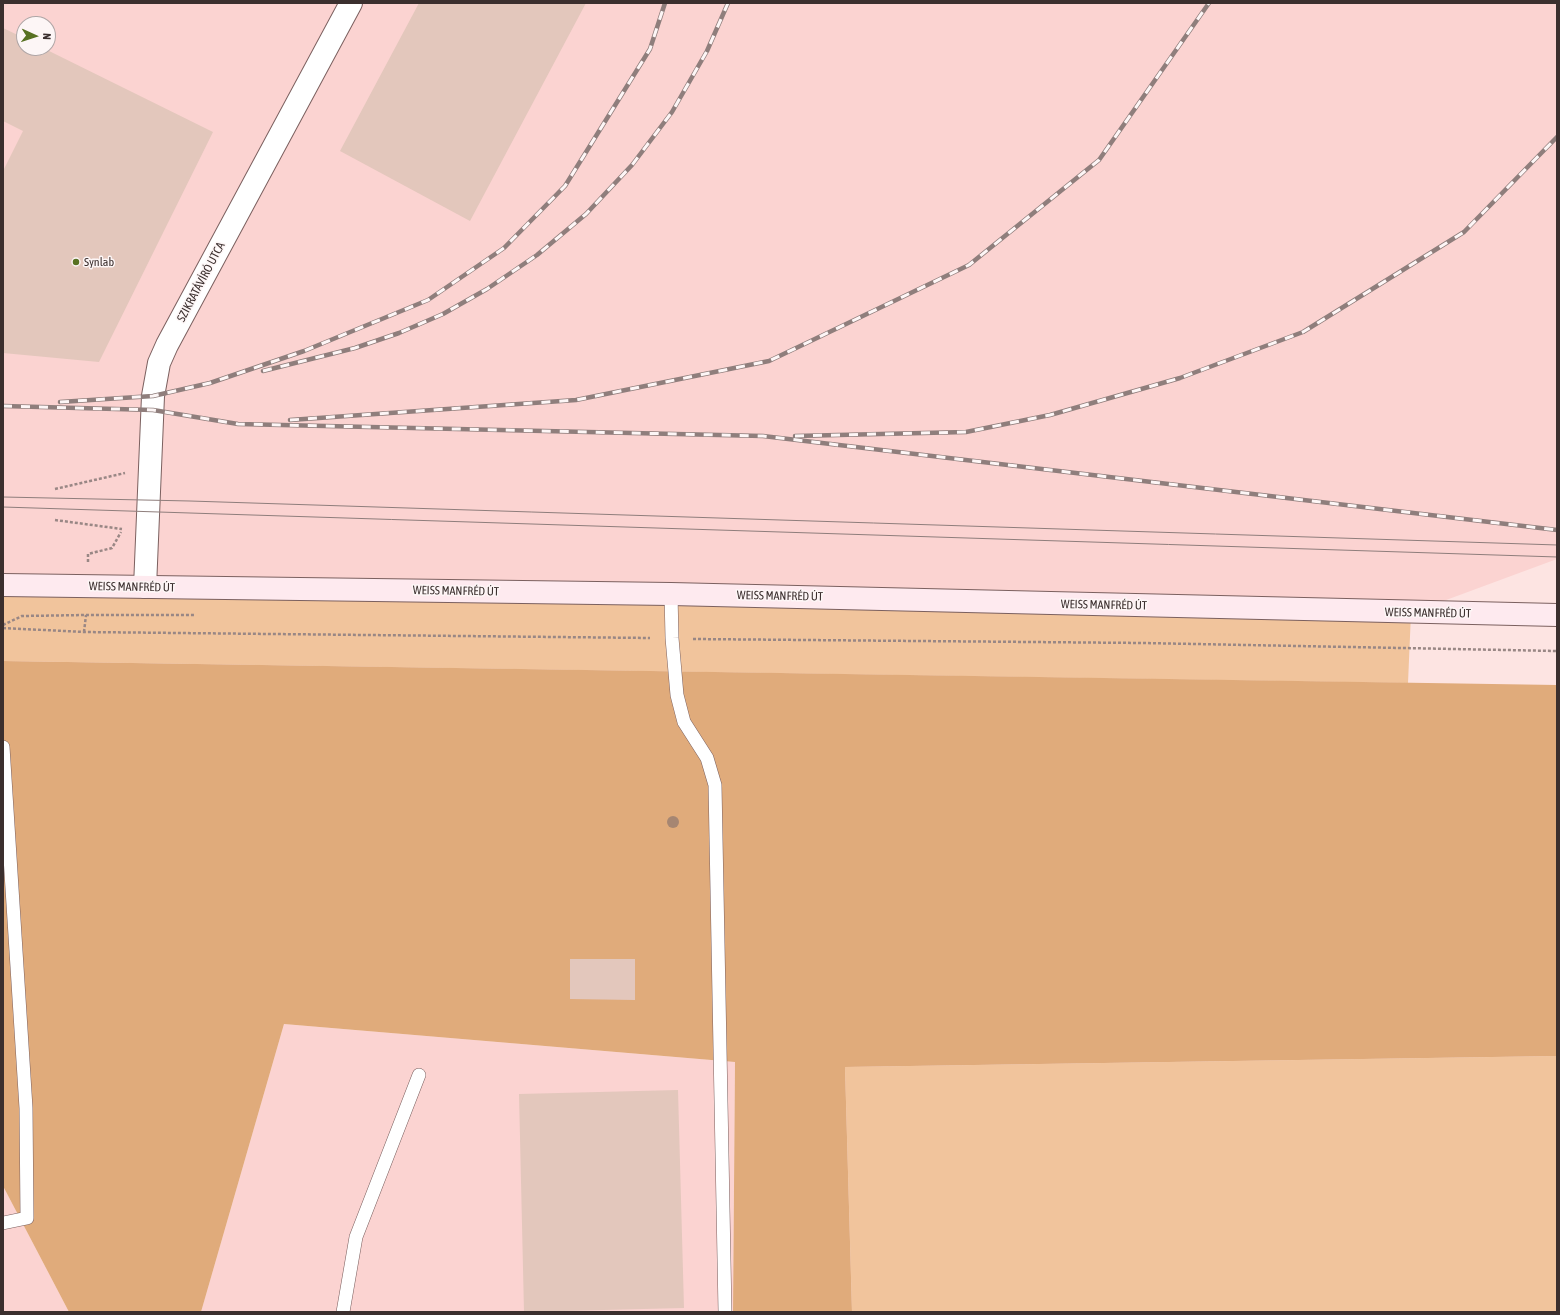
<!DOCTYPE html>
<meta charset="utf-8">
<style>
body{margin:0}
#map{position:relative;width:1560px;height:1315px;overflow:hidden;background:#fde4e2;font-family:"Asap Condensed",sans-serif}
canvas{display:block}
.frame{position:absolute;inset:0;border:4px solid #3b2f2e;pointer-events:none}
.north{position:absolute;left:16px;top:16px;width:40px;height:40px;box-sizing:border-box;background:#fdf6f6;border:1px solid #afa6a6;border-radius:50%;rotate:93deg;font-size:11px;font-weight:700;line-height:16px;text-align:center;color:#3b2f2e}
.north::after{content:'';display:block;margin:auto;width:14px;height:18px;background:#587122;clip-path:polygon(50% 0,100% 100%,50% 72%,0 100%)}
</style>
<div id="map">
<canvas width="1560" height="1315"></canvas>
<div class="frame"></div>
<div class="north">N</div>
</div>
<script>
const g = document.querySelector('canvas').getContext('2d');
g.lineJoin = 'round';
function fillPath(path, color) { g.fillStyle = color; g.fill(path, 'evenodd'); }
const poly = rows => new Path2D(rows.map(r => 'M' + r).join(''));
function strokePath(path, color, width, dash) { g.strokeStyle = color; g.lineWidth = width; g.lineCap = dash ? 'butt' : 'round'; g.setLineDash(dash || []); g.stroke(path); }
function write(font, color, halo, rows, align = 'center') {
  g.font = font + ' "Asap Condensed",sans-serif'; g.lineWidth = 3; g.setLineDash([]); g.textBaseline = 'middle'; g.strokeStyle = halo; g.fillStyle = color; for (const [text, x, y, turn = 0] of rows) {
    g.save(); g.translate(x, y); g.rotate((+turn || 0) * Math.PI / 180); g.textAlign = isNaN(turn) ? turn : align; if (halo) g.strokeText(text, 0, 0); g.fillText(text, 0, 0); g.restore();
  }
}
fillPath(poly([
 [3,3,1557,3,1557,559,1411,613,3,585],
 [24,24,48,24,48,48,24,48],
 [284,1024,735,1062,733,1312,201,1312],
 [3,1186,69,1312,3,1312]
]), '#fbd3d1');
fillPath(poly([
 [3,585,1411,613,1408,683,3,661],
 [1557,1056,1557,1312,852,1312,845,1067]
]), '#f1c49c');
fillPath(poly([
 [3,661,1557,685,1557,1056,845,1067,852,1312,733,1312,735,1062,284,1024,201,1312,69,1312,3,1186]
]), '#e0ab7b');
fillPath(poly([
 [419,3,586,3,470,221,340,151],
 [3,28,24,38,24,48,43,48,213,132,99,362,3,353,3,171,23,131,3,121],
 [570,959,635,959,635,1000,570,999],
 [678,1090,684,1308,524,1312,519,1094]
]), '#e3c7bc');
const service = poly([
 [671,594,672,638,677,695,684,722,707,758,715,785,725,1312],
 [3,747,26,1108,27,1218,3,1223],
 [343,1312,356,1237,419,1075]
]);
const minor = poly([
 [145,587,153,396,159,363,167,345,351,3]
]);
const secondary = poly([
 [3,585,671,594,1557,615]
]);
strokePath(service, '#7b605f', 14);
strokePath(minor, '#7b605f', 24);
strokePath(secondary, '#7b605f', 24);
strokePath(poly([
 [55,489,125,473],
 [55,520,122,529],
 [88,562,88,554,112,548,121,532],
 [3,625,22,616,86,615,195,615],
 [3,628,84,632,650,638],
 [84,632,86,615],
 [693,639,1143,643,1557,651]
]), '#998785', 2.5, [3, 2]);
strokePath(service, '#fff', 13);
strokePath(minor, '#fff', 22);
strokePath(secondary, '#feeaef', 22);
strokePath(poly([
 [3,497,190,501,1557,545],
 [3,507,1557,557]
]), '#8f7e7c', 1);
const rail = poly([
 [263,371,355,348,399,333,443,314,487,289,537,255,586,214,632,165,672,112,707,51,728,3],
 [60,402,153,396,210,383,304,351,428,300,504,248,565,186,650,49,665,3],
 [3,406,153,410,238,424,763,436,1557,530],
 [290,420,576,400,769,361,969,265,1099,160,1209,3],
 [795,436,966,432,1050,415,1180,378,1303,332,1464,232,1557,137]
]);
strokePath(rail, '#8f7e7c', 4.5);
strokePath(rail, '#fdf6f6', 3, [9]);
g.fillStyle = '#a68672';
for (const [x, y] of [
 [673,822]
]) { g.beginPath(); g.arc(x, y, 6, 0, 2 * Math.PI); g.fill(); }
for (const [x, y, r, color] of [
 [76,262,4,"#587122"]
]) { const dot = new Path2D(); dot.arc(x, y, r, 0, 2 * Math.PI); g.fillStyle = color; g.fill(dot); strokePath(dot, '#fdf6f6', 1.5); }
write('12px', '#3b2f2e', '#fdf6f6', [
 ["Synlab",84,262]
], 'left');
write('12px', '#3b2f2e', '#fdf6f6', [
 ["SZIKRATÁVÍRÓ UTCA",201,282,-62],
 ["WEISS MANFRÉD ÚT",132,587,1],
 ["WEISS MANFRÉD ÚT",456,591,1],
 ["WEISS MANFRÉD ÚT",780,596,1],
 ["WEISS MANFRÉD ÚT",1104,605,1],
 ["WEISS MANFRÉD ÚT",1428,613,1]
]);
</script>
